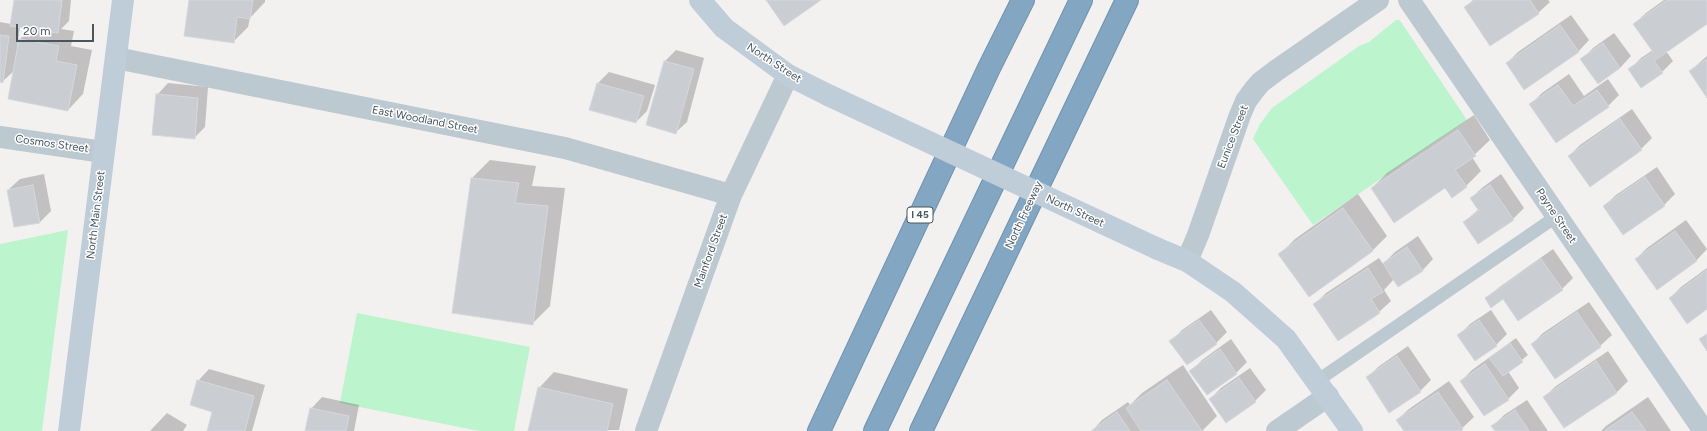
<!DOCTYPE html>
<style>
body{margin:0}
#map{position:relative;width:1707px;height:431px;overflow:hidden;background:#f3f0f0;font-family:Figtree,sans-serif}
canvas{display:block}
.scale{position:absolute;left:16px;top:24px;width:78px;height:18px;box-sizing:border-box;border:2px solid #465560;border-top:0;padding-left:5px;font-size:12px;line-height:14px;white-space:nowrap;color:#465560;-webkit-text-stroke:3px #fff;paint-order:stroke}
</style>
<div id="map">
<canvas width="1707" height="431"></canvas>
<div class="scale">20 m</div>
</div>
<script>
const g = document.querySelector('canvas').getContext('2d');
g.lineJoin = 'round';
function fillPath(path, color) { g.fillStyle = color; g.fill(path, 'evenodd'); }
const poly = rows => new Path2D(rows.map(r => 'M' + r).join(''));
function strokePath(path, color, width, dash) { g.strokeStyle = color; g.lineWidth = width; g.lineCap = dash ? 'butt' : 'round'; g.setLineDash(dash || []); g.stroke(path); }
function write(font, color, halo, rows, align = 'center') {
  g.font = font + ' Figtree,sans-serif'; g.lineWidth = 3; g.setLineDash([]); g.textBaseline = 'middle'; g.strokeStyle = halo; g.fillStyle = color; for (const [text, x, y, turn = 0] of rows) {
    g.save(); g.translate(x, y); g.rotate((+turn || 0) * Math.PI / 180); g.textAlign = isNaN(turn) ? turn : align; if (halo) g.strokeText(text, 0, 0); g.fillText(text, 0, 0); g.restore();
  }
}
fillPath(poly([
 [1396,20,1399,20,1401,22,1467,120,1313,225,1253,139,1260,124,1272,108,1359,46,1369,42],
 [68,230,42,431,0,431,0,244],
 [357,313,530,347,514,431,479,431,340,403]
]), '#bbf4cd');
fillPath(poly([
 [15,0,71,0,69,21,61,29,74,31,71,46,92,50,83,94,68,110,15,70,3,81,0,81,0,22,11,24],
 [20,27,31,28,20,39,19,48,17,48],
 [190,0,265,0,265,2,250,18,248,27,233,42],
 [1473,0,1548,0,1550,2,1538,13,1490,44,1466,7],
 [1664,0,1707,0,1707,23,1666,51,1673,61,1662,72,1642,86,1630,69,1641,58,1653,50,1634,24,1646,13],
 [1571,15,1589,40,1578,52,1507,63,1518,52],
 [1614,33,1631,56,1620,68,1582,59,1593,48],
 [676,50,704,58,687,122,675,133,647,125,665,61],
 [1707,56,1707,97,1690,71],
 [609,72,655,85,647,111,636,122,591,109,598,83],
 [1569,74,1584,96,1608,79,1619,95,1608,106,1557,142,1531,104,1542,93],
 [168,83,208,87,205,127,194,138,157,95],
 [1632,109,1652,138,1641,149,1569,156,1580,145],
 [1474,115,1490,140,1472,157,1481,171,1466,186,1372,188,1387,173],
 [490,160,536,166,532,186,565,188,550,306,532,324,472,178],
 [1657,167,1675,194,1664,205,1604,206,1616,195],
 [44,174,51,211,40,222,8,190,20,179],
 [1501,174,1524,208,1513,219,1464,222,1479,209,1471,198,1483,187],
 [1358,194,1387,236,1372,251,1280,254,1295,239],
 [1686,220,1707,249,1696,261,1636,259,1647,248],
 [1418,236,1433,259,1422,271,1394,279,1384,290,1391,301,1379,312,1338,340,1315,304,1326,293,1379,258,1383,264,1395,252],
 [1553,249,1573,278,1562,289,1503,298,1487,299,1498,288],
 [1707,268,1707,308,1670,298,1681,287],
 [1589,302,1612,335,1600,346,1555,377,1532,344,1543,333],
 [1211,310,1227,332,1216,343,1171,341,1182,330],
 [1491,310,1507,334,1496,345,1459,335,1470,324],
 [1516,338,1528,355,1508,371,1519,388,1508,399,1461,381,1472,370],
 [1231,339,1247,362,1236,373,1191,371,1202,360],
 [1408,346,1431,380,1420,391,1367,378,1378,367],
 [1608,351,1628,381,1617,392,1564,427,1544,397,1556,386],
 [1183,365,1217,416,1202,431,1092,431,1102,420,1128,402,1130,405,1142,393],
 [1250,368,1266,390,1255,401,1210,399,1221,388],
 [209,369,265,385,252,431,208,431,214,411,198,381],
 [554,372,628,389,619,430,529,431,539,388],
 [1449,381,1474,417,1459,431,1405,431,1397,420,1409,409],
 [322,397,359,405,354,431,306,431,311,409],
 [1648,397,1671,431,1601,431,1606,426],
 [1527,400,1548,431,1496,431,1493,426,1504,415],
 [167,413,187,425,183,431,150,431]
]), '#0003');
const building = poly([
 [14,0,62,0,58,33,10,26,14,0],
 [189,0,253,0,250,19,237,17,234,43,184,36,189,0],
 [766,0,821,0,784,26,766,0],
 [1475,0,1530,0,1539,14,1490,46,1464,7,1475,0],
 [1667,0,1707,0,1707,24,1654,61,1663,73,1641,88,1628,69,1653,52,1633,24,1667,0],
 [1560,25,1579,52,1524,90,1506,63,1560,25],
 [0,35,9,36,3,83,0,82,0,35],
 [19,39,59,46,56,61,77,65,68,111,8,99,19,39],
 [1603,43,1620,68,1598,84,1580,59,1603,43],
 [1707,59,1707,98,1689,71,1707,59],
 [664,61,694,69,676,134,646,125,664,61],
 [597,83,644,96,636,123,589,110,597,83],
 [1558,85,1573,106,1597,90,1609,107,1556,143,1529,104,1558,85],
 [156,94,198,98,195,139,152,135,156,94],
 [1620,119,1642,150,1590,187,1568,156,1620,119],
 [1458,130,1476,156,1455,170,1467,187,1452,198,1445,188,1394,223,1371,188,1458,130],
 [1645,177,1665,206,1623,235,1603,206,1645,177],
 [471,178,519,183,515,203,548,206,533,325,452,313,471,178],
 [33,185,40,223,14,227,7,190,33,185],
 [1490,185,1514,220,1478,244,1463,222,1479,211,1470,198,1490,185],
 [1343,208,1373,251,1309,297,1278,254,1343,208],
 [1675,231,1697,261,1657,290,1635,259,1675,231],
 [1407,247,1423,271,1398,287,1383,263,1407,247],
 [1541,259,1563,290,1518,321,1503,299,1491,308,1485,298,1541,259],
 [1368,268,1383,292,1371,299,1380,313,1338,341,1313,304,1368,268],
 [1707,270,1707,309,1687,324,1669,298,1707,270],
 [1577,312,1601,347,1555,379,1531,344,1577,312],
 [1199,320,1217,344,1187,365,1169,341,1199,320],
 [1479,320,1497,346,1475,361,1457,335,1479,320],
 [1707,334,1707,351,1699,339,1707,334],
 [1510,343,1523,362,1503,376,1489,358,1510,343],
 [1220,349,1237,374,1207,395,1189,371,1220,349],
 [1397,356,1421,392,1389,413,1366,377,1397,356],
 [1596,361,1617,393,1564,428,1543,397,1596,361],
 [1485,364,1509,400,1484,416,1460,381,1485,364],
 [1239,378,1256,402,1226,423,1209,399,1239,378],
 [197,380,254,396,245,431,207,431,212,412,190,405,197,380],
 [1167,380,1202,431,1141,431,1126,408,1167,380],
 [538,387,613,404,607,431,528,431,538,387],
 [1438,392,1463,429,1461,431,1404,431,1396,420,1438,392],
 [310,408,349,416,346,431,305,431,310,408],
 [1515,410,1529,431,1495,431,1491,426,1515,410],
 [1117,412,1130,431,1091,431,1117,412],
 [1632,412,1646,431,1604,431,1632,412]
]);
fillPath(building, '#caced3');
strokePath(building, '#d4d7dc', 1);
const highway = poly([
 [819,431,989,68,1023,0],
 [875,431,1081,0],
 [921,431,1127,0]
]);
strokePath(highway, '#6e92af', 24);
strokePath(poly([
 [1317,381,1557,216]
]), '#bcc9d1', 13);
strokePath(poly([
 [1409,0,1704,431],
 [116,58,565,148,731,195],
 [0,137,103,152],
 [1187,261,1198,235,1240,115,1246,101,1254,90,1261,82,1277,70,1378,0],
 [646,431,731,195,788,75],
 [1277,431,1328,396]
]), '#bcc9d1', 22);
strokePath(poly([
 [700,0,724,28,788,75,828,95],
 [1158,249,1187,261,1233,292,1286,339,1352,431],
 [69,431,123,0]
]), '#bfcdd9', 22);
strokePath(highway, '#83a7c3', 22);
strokePath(poly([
 [828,95,1158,249]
]), '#bfcdd9', 22);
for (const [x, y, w] of [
 [920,215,26]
]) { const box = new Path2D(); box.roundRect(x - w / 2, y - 8, w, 16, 3); g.fillStyle = '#fff'; g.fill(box); strokePath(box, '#465560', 1); }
write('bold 10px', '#465560', null, [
 ["I 45",920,215]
]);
write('11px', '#465560', '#fff', [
 ["North Street",774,63,33],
 ["East Woodland Street",425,120,11],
 ["Eunice Street",1233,137,-69],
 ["Cosmos Street",52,144,8],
 ["North Street",1075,211,25],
 ["North Main Street",96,215,-83],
 ["North Freeway",1024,215,-65],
 ["Payne Street",1556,216,56],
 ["Mainford Street",711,251,-70]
]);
</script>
